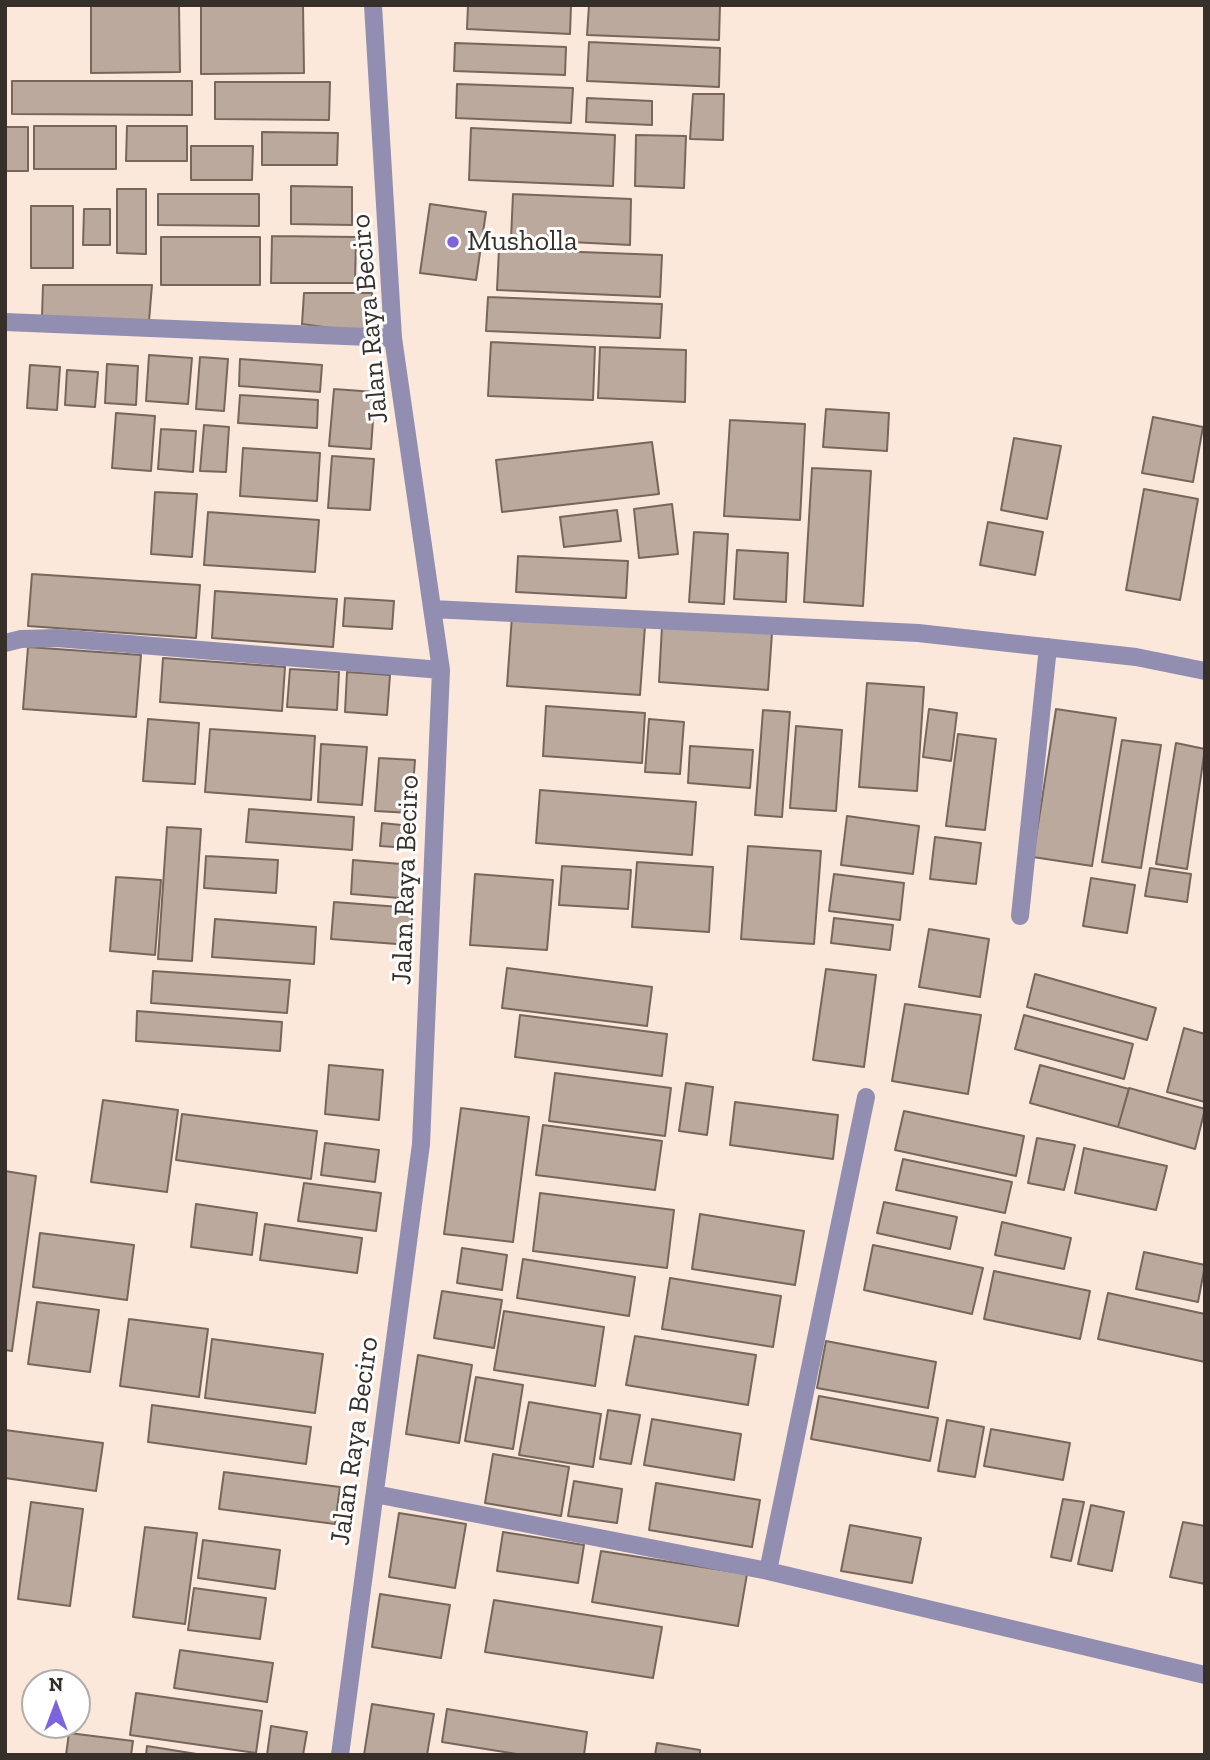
<!DOCTYPE html>
<style>
body{margin:0}
#map{position:relative;width:1210px;height:1760px;overflow:hidden;background:#fbe8db;font-family:"Zilla Slab",serif}
canvas{display:block}
.frame{position:absolute;inset:0;border:7px solid #362f2a;pointer-events:none}
.north{position:absolute;left:21px;top:1669px;width:70px;height:70px;box-sizing:border-box;background:#fff;border:2px solid #afacaa;border-radius:50%;rotate:0deg;font-size:19px;font-weight:700;line-height:28px;text-align:center;color:#362f2a}
.north::after{content:'';display:block;margin:auto;width:24px;height:32px;background:#7d63de;clip-path:polygon(50% 0,100% 100%,50% 72%,0 100%)}
</style>
<div id="map">
<canvas width="1210" height="1760"></canvas>
<div class="frame"></div>
<div class="north">N</div>
</div>
<script>
const g = document.querySelector('canvas').getContext('2d');
g.lineJoin = 'round';
function fillPath(path, color) { g.fillStyle = color; g.fill(path, 'evenodd'); }
const poly = rows => new Path2D(rows.map(r => 'M' + r).join(''));
function strokePath(path, color, width, dash) { g.strokeStyle = color; g.lineWidth = width; g.lineCap = dash ? 'butt' : 'round'; g.setLineDash(dash || []); g.stroke(path); }
function write(font, color, halo, rows, align = 'center') {
  g.font = font + ' "Zilla Slab",serif'; g.lineWidth = 6; g.setLineDash([]); g.textBaseline = 'middle'; g.strokeStyle = halo; g.fillStyle = color; for (const [text, x, y, turn = 0] of rows) {
    g.save(); g.translate(x, y); g.rotate((+turn || 0) * Math.PI / 180); g.textAlign = isNaN(turn) ? turn : align; if (halo) g.strokeText(text, 0, 0); g.fillText(text, 0, 0); g.restore();
  }
}
const building = poly([
 [179,5,180,72,91,73,91,6,179,5],
 [201,5,303,5,304,73,201,74,201,5],
 [468,5,571,5,570,34,467,29,468,5],
 [589,5,720,5,719,40,587,35,589,5],
 [589,42,720,48,719,87,587,81,589,42],
 [455,43,566,47,565,75,454,71,455,43],
 [12,81,192,81,192,115,12,114,12,81],
 [215,82,330,82,329,120,215,119,215,82],
 [457,84,573,88,571,123,456,118,457,84],
 [693,94,724,94,723,140,690,139,693,94],
 [587,98,652,101,652,125,586,122,587,98],
 [34,126,116,126,116,169,34,169,34,126],
 [127,126,187,126,187,161,126,161,127,126],
 [5,127,28,127,28,171,5,171,5,127],
 [471,128,615,135,613,186,469,180,471,128],
 [262,132,338,133,337,165,262,165,262,132],
 [636,135,686,136,684,188,635,186,636,135],
 [191,146,253,146,252,180,191,180,191,146],
 [291,186,352,187,352,225,291,224,291,186],
 [117,189,146,189,146,254,117,253,117,189],
 [158,194,259,194,259,226,158,225,158,194],
 [513,194,631,199,630,245,511,239,513,194],
 [430,204,486,212,476,280,420,273,430,204],
 [31,206,73,206,73,268,31,268,31,206],
 [84,209,110,209,110,245,83,245,84,209],
 [272,236,356,237,355,283,271,283,272,236],
 [161,237,260,237,260,285,161,285,161,237],
 [499,249,662,255,660,297,497,290,499,249],
 [43,285,152,285,149,321,42,317,43,285],
 [304,293,372,293,372,334,302,324,304,293],
 [488,297,662,304,660,338,486,331,488,297],
 [491,342,595,347,593,400,488,396,491,342],
 [600,347,686,350,685,402,598,398,600,347],
 [149,355,192,358,188,404,146,401,149,355],
 [200,357,228,359,224,411,196,409,200,357],
 [240,359,322,365,320,392,239,386,240,359],
 [107,364,138,366,136,405,105,403,107,364],
 [30,365,60,367,57,410,27,408,30,365],
 [67,370,98,372,95,407,65,405,67,370],
 [334,389,375,392,371,449,329,446,334,389],
 [240,395,318,400,317,428,238,423,240,395],
 [826,409,889,413,887,451,823,447,826,409],
 [116,413,155,416,151,471,112,468,116,413],
 [1153,417,1203,427,1193,482,1142,473,1153,417],
 [730,420,805,424,800,520,724,516,730,420],
 [204,425,229,427,226,472,200,471,204,425],
 [161,429,196,431,193,472,158,469,161,429],
 [1014,438,1061,446,1047,519,1001,510,1014,438],
 [652,442,659,494,502,512,496,460,652,442],
 [243,448,320,453,317,501,240,496,243,448],
 [332,456,374,459,370,510,328,508,332,456],
 [812,468,871,471,863,606,804,602,812,468],
 [1144,489,1198,499,1180,600,1126,590,1144,489],
 [155,492,197,494,192,557,151,554,155,492],
 [672,504,678,554,639,558,634,509,672,504],
 [617,510,621,541,564,547,560,517,617,510],
 [208,512,319,520,315,572,204,565,208,512],
 [988,522,1043,532,1035,575,980,565,988,522],
 [694,532,728,534,724,604,689,602,694,532],
 [737,550,788,553,786,602,734,599,737,550],
 [518,556,628,561,626,598,516,592,518,556],
 [32,574,200,585,196,638,28,626,32,574],
 [215,591,337,599,333,647,212,638,215,591],
 [345,598,394,601,392,629,343,626,345,598],
 [512,616,645,626,640,695,507,686,512,616],
 [662,626,772,633,768,690,659,682,662,626],
 [28,647,141,655,136,717,23,709,28,647],
 [163,658,285,667,282,711,160,702,163,658],
 [290,669,339,672,337,710,287,707,290,669],
 [347,672,390,675,387,715,345,712,347,672],
 [867,683,924,687,917,791,859,787,867,683],
 [546,706,645,713,642,763,543,756,546,706],
 [929,709,957,713,951,761,923,757,929,709],
 [1056,709,1116,718,1092,866,1033,857,1056,709],
 [763,710,790,712,782,817,755,815,763,710],
 [148,719,199,723,195,784,143,781,148,719],
 [649,719,684,722,680,774,645,772,649,719],
 [796,726,842,730,836,811,790,808,796,726],
 [210,729,315,736,311,800,205,792,210,729],
 [958,734,996,739,985,830,946,826,958,734],
 [1122,740,1161,745,1141,868,1102,862,1122,740],
 [1176,743,1205,749,1187,869,1156,864,1176,743],
 [321,744,367,747,362,805,318,802,321,744],
 [690,746,753,750,750,788,688,783,690,746],
 [379,758,415,760,411,813,375,811,379,758],
 [540,790,696,802,692,855,536,843,540,790],
 [249,809,354,817,352,850,246,842,249,809],
 [847,816,919,826,913,874,841,865,847,816],
 [382,823,411,826,410,848,380,846,382,823],
 [167,827,201,829,192,961,158,959,167,827],
 [935,837,981,843,976,884,930,879,935,837],
 [748,846,821,851,814,944,741,939,748,846],
 [206,856,278,860,276,893,204,888,206,856],
 [353,860,401,864,399,898,351,894,353,860],
 [637,862,713,867,709,932,632,927,637,862],
 [562,866,631,870,628,909,559,905,562,866],
 [1150,868,1191,874,1187,902,1145,896,1150,868],
 [475,874,553,880,547,950,470,945,475,874],
 [834,874,904,883,900,920,829,911,834,874],
 [116,877,161,880,155,955,110,951,116,877],
 [1091,878,1135,885,1127,933,1083,926,1091,878],
 [334,902,413,908,410,945,331,939,334,902],
 [834,918,893,925,890,950,831,943,834,918],
 [215,919,316,927,314,964,212,957,215,919],
 [929,929,989,939,980,997,919,987,929,929],
 [507,968,652,987,647,1026,502,1008,507,968],
 [826,969,876,975,864,1067,813,1060,826,969],
 [153,971,290,980,287,1013,151,1003,153,971],
 [1035,974,1156,1008,1147,1040,1027,1007,1035,974],
 [905,1004,981,1015,968,1094,892,1081,905,1004],
 [137,1011,282,1022,280,1051,136,1041,137,1011],
 [520,1015,667,1034,662,1076,515,1057,520,1015],
 [1024,1015,1133,1044,1124,1079,1015,1049,1024,1015],
 [1184,1028,1205,1034,1205,1102,1167,1092,1184,1028],
 [329,1065,383,1070,379,1120,325,1114,329,1065],
 [1040,1065,1129,1089,1118,1127,1030,1103,1040,1065],
 [555,1073,671,1088,665,1136,549,1121,555,1073],
 [686,1083,713,1087,707,1135,679,1131,686,1083],
 [1129,1088,1205,1109,1195,1149,1118,1127,1129,1088],
 [103,1100,178,1110,167,1192,91,1182,103,1100],
 [735,1102,838,1115,833,1159,730,1145,735,1102],
 [461,1108,529,1117,513,1242,444,1234,461,1108],
 [904,1111,1024,1136,1016,1176,895,1150,904,1111],
 [182,1114,317,1131,311,1179,176,1160,182,1114],
 [543,1125,662,1141,655,1190,536,1175,543,1125],
 [1037,1138,1075,1145,1064,1190,1028,1183,1037,1138],
 [325,1143,379,1150,375,1182,321,1175,325,1143],
 [1084,1148,1167,1166,1156,1210,1075,1193,1084,1148],
 [903,1159,1012,1182,1005,1213,896,1190,903,1159],
 [5,1171,36,1176,12,1351,5,1350,5,1171],
 [304,1183,381,1193,376,1231,298,1221,304,1183],
 [540,1193,674,1210,667,1268,533,1251,540,1193],
 [884,1202,957,1217,950,1249,877,1233,884,1202],
 [196,1204,257,1213,252,1255,191,1247,196,1204],
 [700,1214,804,1231,795,1285,692,1269,700,1214],
 [1002,1222,1071,1238,1064,1269,995,1255,1002,1222],
 [265,1224,362,1238,357,1273,260,1260,265,1224],
 [40,1233,134,1245,127,1300,33,1287,40,1233],
 [873,1245,983,1268,972,1314,864,1290,873,1245],
 [462,1248,507,1255,502,1290,457,1283,462,1248],
 [1144,1252,1205,1265,1198,1302,1136,1289,1144,1252],
 [523,1259,635,1277,629,1316,517,1298,523,1259],
 [994,1271,1090,1291,1080,1339,984,1319,994,1271],
 [670,1278,781,1296,773,1347,662,1329,670,1278],
 [442,1291,502,1300,494,1348,434,1338,442,1291],
 [1108,1293,1205,1314,1205,1362,1098,1339,1108,1293],
 [37,1302,99,1310,90,1372,28,1364,37,1302],
 [504,1311,604,1327,595,1386,494,1370,504,1311],
 [129,1319,208,1329,199,1397,120,1386,129,1319],
 [635,1336,756,1355,748,1405,626,1385,635,1336],
 [212,1339,323,1354,315,1413,205,1398,212,1339],
 [826,1341,936,1362,928,1408,817,1388,826,1341],
 [418,1355,472,1365,459,1443,406,1434,418,1355],
 [476,1377,523,1385,513,1449,465,1441,476,1377],
 [819,1396,938,1418,930,1461,811,1439,819,1396],
 [529,1402,601,1414,593,1467,519,1455,529,1402],
 [152,1405,311,1427,306,1464,148,1442,152,1405],
 [608,1410,640,1415,631,1464,600,1459,608,1410],
 [652,1419,741,1434,734,1480,644,1465,652,1419],
 [947,1420,984,1427,975,1477,938,1471,947,1420],
 [991,1429,1070,1443,1063,1480,984,1466,991,1429],
 [5,1430,103,1443,96,1491,5,1478,5,1430],
 [493,1454,569,1467,561,1516,485,1503,493,1454],
 [224,1472,340,1487,335,1524,219,1509,224,1472],
 [574,1481,622,1489,617,1523,568,1516,574,1481],
 [656,1483,760,1500,752,1547,649,1530,656,1483],
 [1063,1499,1084,1502,1071,1561,1051,1557,1063,1499],
 [31,1502,83,1509,70,1606,18,1599,31,1502],
 [1091,1505,1124,1512,1112,1571,1078,1564,1091,1505],
 [399,1513,466,1524,455,1588,389,1577,399,1513],
 [1183,1522,1205,1526,1205,1584,1170,1577,1183,1522],
 [850,1525,921,1538,912,1583,841,1571,850,1525],
 [145,1527,197,1533,185,1624,133,1617,145,1527],
 [503,1532,584,1545,578,1583,497,1571,503,1532],
 [203,1540,280,1550,275,1589,198,1578,203,1540],
 [601,1551,747,1574,738,1626,592,1602,601,1551],
 [194,1588,266,1598,260,1639,188,1630,194,1588],
 [380,1594,450,1605,441,1658,372,1647,380,1594],
 [494,1600,662,1627,653,1678,485,1652,494,1600],
 [180,1650,273,1663,267,1702,174,1688,180,1650],
 [136,1693,262,1711,256,1753,130,1735,136,1693],
 [372,1704,434,1714,427,1755,364,1755,372,1704],
 [447,1709,587,1732,584,1755,523,1755,442,1742,447,1709],
 [271,1726,307,1732,303,1755,267,1755,271,1726],
 [69,1733,133,1741,131,1755,66,1755,69,1733],
 [657,1743,700,1750,700,1755,655,1755,657,1743],
 [147,1746,203,1755,146,1755,147,1746]
]);
fillPath(building, '#bba99d');
strokePath(building, '#76665b', 2);
strokePath(poly([
 [5,322,393,338],
 [432,609,918,633,1136,657,1205,671],
 [5,643,21,639,57,638,441,670],
 [1020,916,1048,647],
 [375,1494,768,1571,1205,1675],
 [768,1571,866,1097],
 [340,1755,421,1144,441,670,393,338,373,5]
]), '#928eb1', 18);
for (const [x, y, r, color] of [
 [453,242,7,"#7d63de"]
]) { const dot = new Path2D(); dot.arc(x, y, r, 0, 2 * Math.PI); g.fillStyle = color; g.fill(dot); strokePath(dot, '#fff', 2.5); }
write('28px', '#362f2a', '#fff', [
 ["Musholla",467,242]
], 'left');
write('28px', '#362f2a', '#fff', [
 ["Jalan Raya Beciro",370,319,-95],
 ["Jalan Raya Beciro",406,880,-88],
 ["Jalan Raya Beciro",355,1441,-82]
]);
</script>
